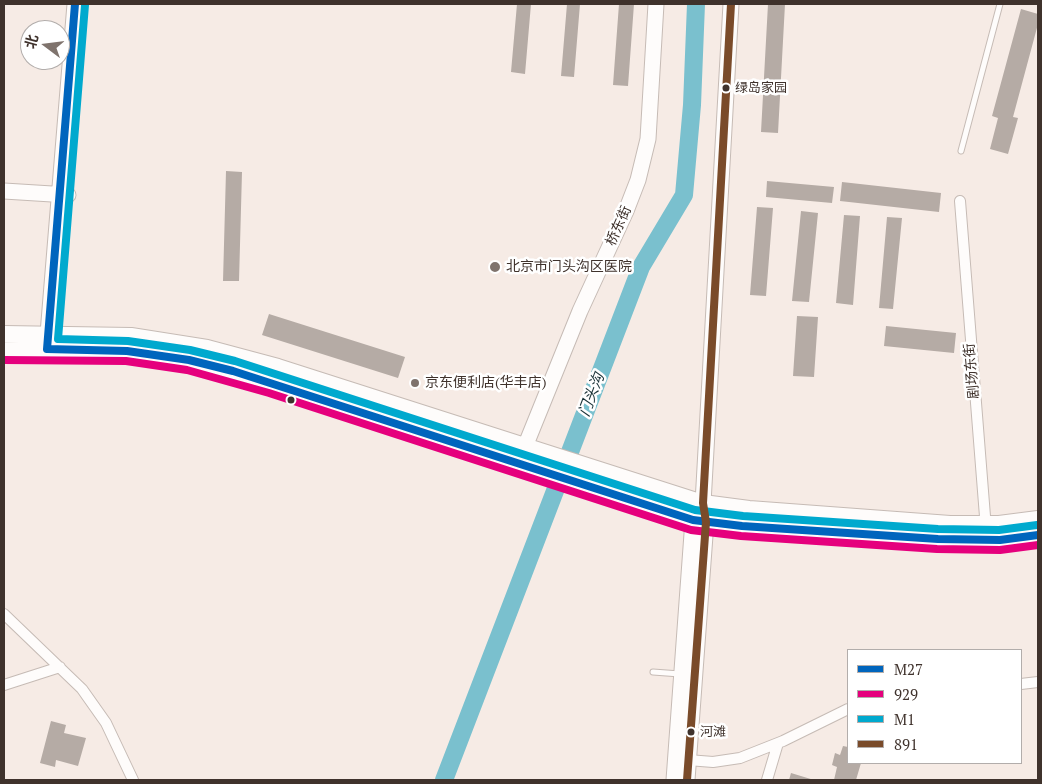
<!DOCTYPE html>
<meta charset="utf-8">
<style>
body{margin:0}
#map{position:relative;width:1042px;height:784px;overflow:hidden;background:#f6ebe5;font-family:"PT Serif","Noto Sans SC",serif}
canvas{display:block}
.frame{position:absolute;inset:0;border:5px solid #3f322c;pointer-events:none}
.legend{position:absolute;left:847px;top:649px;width:175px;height:115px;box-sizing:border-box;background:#fff;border:1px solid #b2adab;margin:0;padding:6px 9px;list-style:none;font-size:15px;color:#3f322c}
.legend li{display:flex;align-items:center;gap:10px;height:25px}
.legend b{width:25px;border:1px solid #b2adab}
.north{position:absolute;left:20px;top:20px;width:50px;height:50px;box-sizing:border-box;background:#fff;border:1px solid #b2adab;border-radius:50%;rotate:285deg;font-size:14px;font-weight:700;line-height:20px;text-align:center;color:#3f322c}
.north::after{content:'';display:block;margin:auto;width:18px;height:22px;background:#7f736d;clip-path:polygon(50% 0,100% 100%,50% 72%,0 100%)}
</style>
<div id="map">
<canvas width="1042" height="784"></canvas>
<div class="frame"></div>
<ul class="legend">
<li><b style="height:6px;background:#0065bd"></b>M27</li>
<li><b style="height:6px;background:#e5007d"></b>929</li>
<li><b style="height:6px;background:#00a9ce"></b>M1</li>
<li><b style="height:6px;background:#7a4b2a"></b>891</li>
</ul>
<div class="north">北</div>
</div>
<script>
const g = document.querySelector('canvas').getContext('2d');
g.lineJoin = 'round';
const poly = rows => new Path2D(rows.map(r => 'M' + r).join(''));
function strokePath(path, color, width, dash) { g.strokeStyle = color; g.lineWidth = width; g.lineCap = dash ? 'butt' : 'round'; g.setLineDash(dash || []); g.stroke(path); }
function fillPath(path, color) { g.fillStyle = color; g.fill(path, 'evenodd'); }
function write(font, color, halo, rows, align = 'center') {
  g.font = font + ' "PT Serif","Noto Sans SC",serif'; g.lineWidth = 5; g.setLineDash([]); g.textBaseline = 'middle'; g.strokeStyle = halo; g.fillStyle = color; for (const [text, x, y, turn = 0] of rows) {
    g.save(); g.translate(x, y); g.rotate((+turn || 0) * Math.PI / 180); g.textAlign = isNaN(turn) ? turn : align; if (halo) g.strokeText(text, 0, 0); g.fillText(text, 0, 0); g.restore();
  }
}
strokePath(poly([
 [444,780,641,267,684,195,692,105,696,4]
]), '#7ac0ce', 18);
fillPath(poly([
 [517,4,531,4,525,74,511,72],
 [567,4,580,4,574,77,561,76],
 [619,4,634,4,628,86,613,85],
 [768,4,785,4,778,133,761,132],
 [1021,9,1038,14,1038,24,1013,117,1018,118,1008,154,990,149,998,118,992,116],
 [226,171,242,172,239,281,223,281],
 [767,181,834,187,832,203,766,197],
 [842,182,941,193,939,212,840,201],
 [757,207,773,208,766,296,750,295],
 [801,211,818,213,809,302,792,301],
 [844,215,860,216,853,305,836,303],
 [887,217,902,218,893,309,879,308],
 [269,314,405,357,398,378,262,335],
 [797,316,818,317,814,377,793,376],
 [886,326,956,333,954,353,884,346],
 [51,721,66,725,64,733,86,738,78,766,56,760,55,767,40,763],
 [843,746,848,747,848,763,861,763,856,780,834,780,837,767,832,765,835,753,840,755],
 [791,773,814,780,789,780]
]), '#b5aba5');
const lane = poly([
 [961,151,1000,4],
 [653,672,680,674]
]);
const street = poly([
 [960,201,986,529],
 [4,614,82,689,106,723,133,780],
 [1021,684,1038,682],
 [4,685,60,667],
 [688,760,713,762,740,758,783,741,848,709],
 [767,780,778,743]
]);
const secondary = poly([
 [4,191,68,195],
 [47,346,75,4],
 [518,464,580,311,626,211,638,180,648,139,656,4],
 [674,780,693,520,698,511],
 [687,780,706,522,703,503,731,4]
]);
const primary = poly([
 [4,334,131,336,207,348,278,367,703,503,749,509,950,524,999,524,1038,519],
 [4,350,71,349,127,351,189,360,272,383,693,520,742,526,938,539,1000,540,1038,535]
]);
strokePath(lane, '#c6bbb5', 7);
strokePath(street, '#c6bbb5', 12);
strokePath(secondary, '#c6bbb5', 17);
strokePath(primary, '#c6bbb5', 18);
strokePath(lane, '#fefcfb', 5);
strokePath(street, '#fefcfb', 10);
strokePath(secondary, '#fefcfb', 15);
strokePath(primary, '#fefcfb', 16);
strokePath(poly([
 [47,349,127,351,189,360,233,371,693,520,742,526,938,539,1000,540,1038,535],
 [47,349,75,4]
]), '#0065bd', 8);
strokePath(poly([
 [4,360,126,361,187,370,269,393,691,530,741,536,937,549,1000,550,1038,545]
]), '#e5007d', 8);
strokePath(poly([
 [85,5,58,339,128,341,190,350,235,361,695,510,743,516,938,529,999,530,1037,525]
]), '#00a9ce', 8);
strokePath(poly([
 [687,780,706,522,703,503,731,4]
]), '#7a4b2a', 8);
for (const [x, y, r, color] of [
 [726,88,4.5,"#3f322c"],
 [495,267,6,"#7f736d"],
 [415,383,5,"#7f736d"],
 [291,400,4.5,"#3f322c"],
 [691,732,4.5,"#3f322c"]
]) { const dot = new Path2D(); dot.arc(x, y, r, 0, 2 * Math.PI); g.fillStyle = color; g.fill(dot); strokePath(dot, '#fff', 2); }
write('13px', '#3f322c', '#fff', [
 ["绿岛家园",735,88],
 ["河滩",700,732]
], 'left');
write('14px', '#3f322c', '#fff', [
 ["桥东街",619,226,-66],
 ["剧场东街",972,371,-95]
]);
write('14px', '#3f322c', '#fff', [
 ["北京市门头沟区医院",506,267],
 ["京东便利店(华丰店)",425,383]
], 'left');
write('italic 15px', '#1a3237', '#fff', [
 ["门头沟",592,395,-69]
]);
</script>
